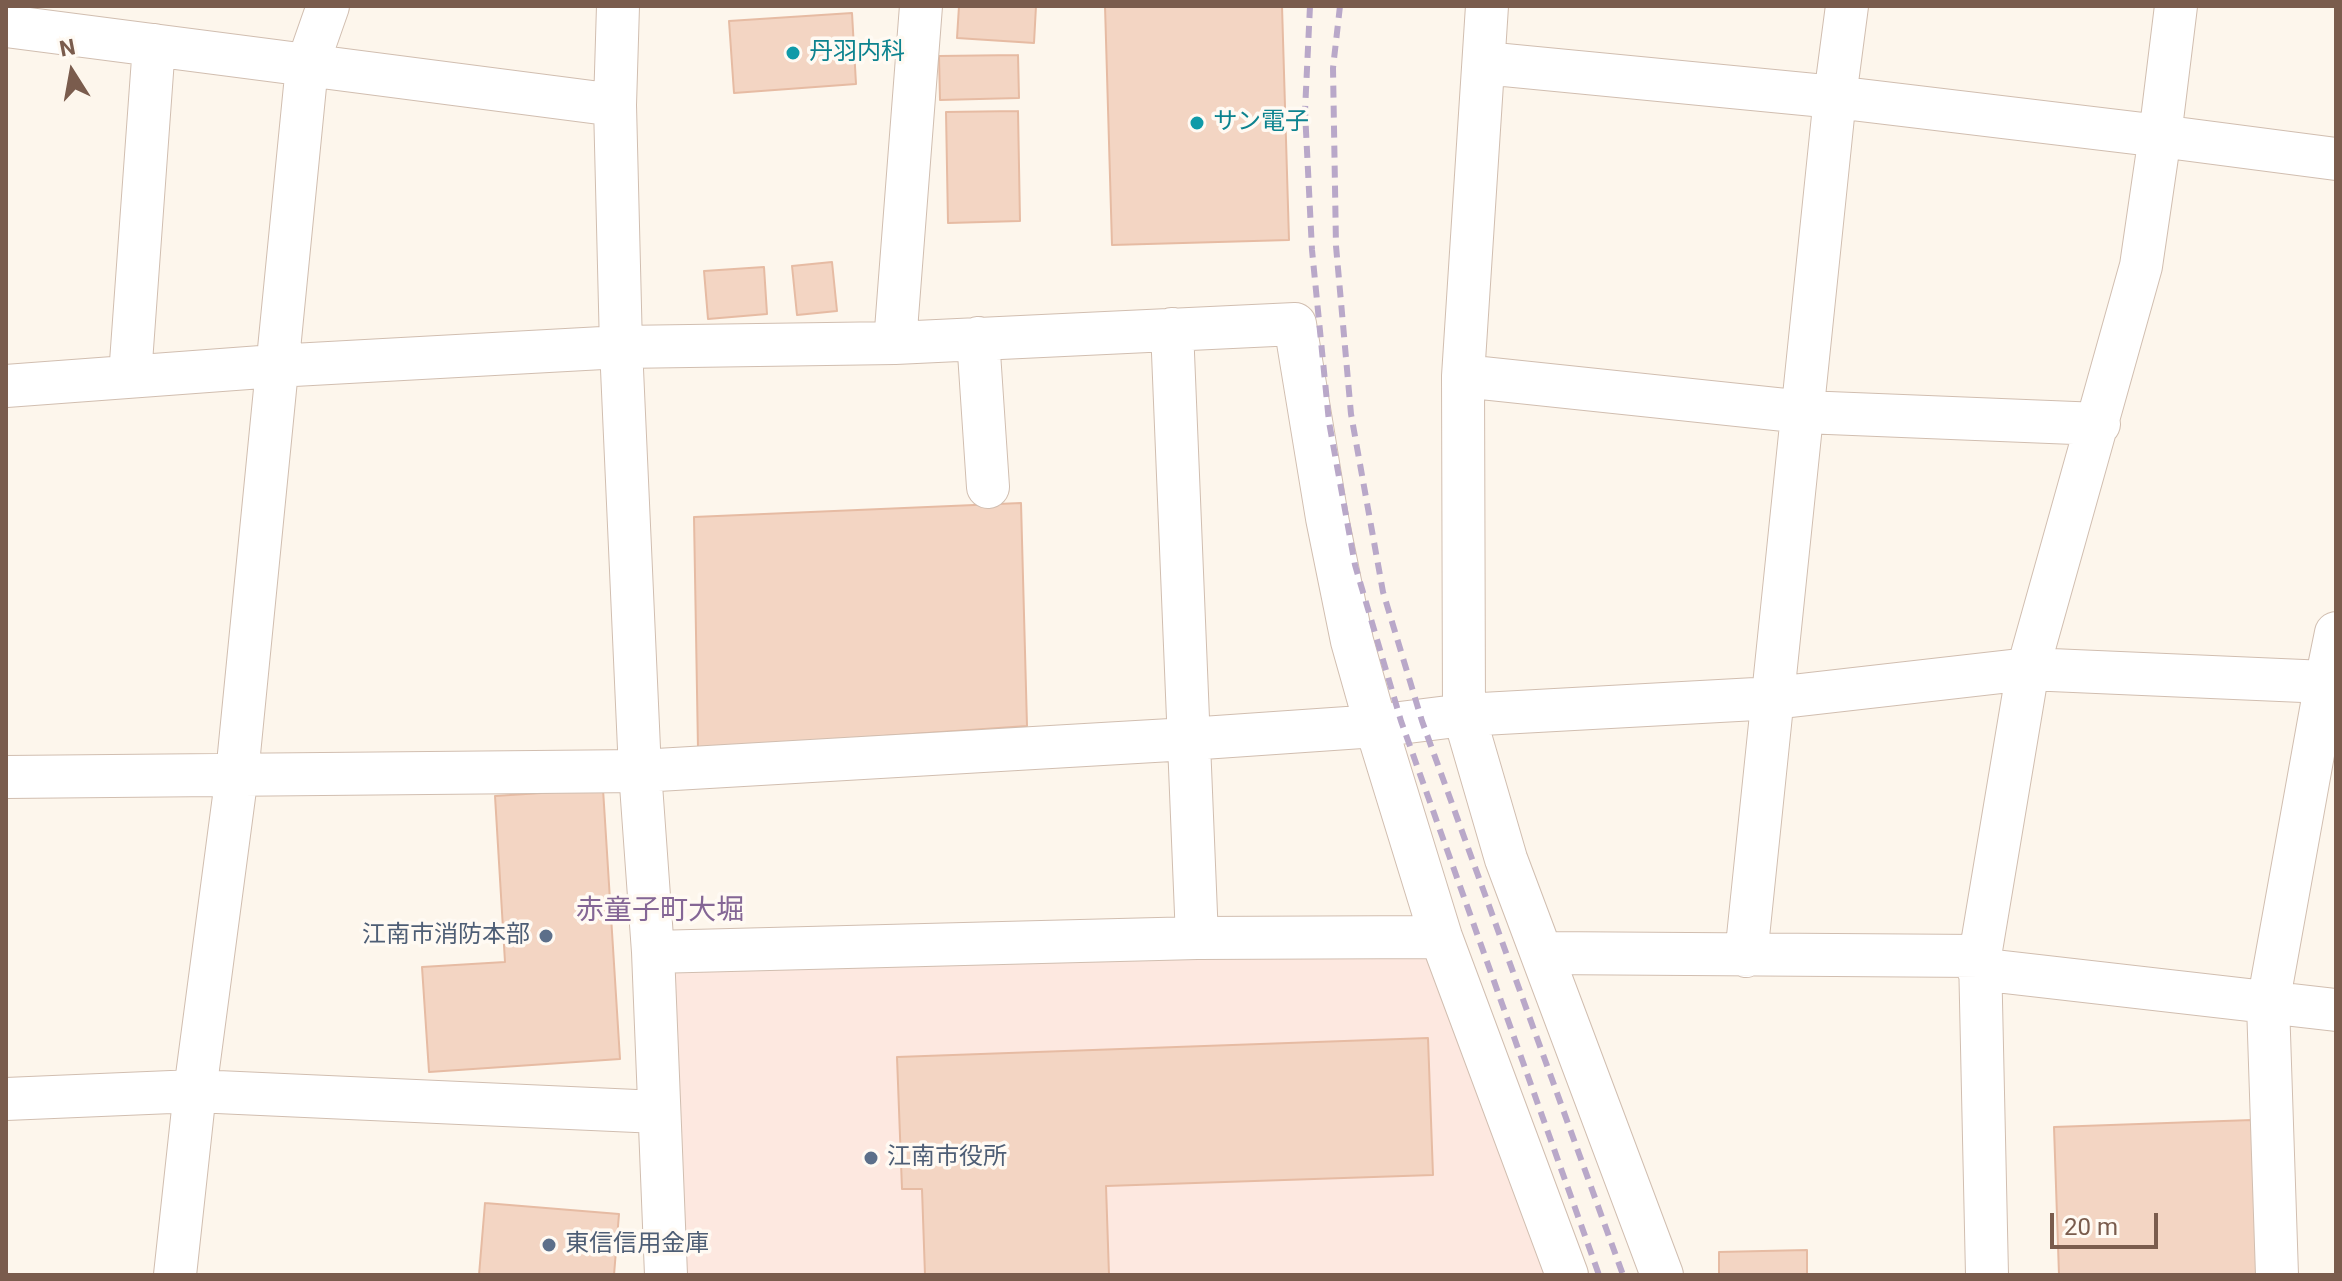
<!DOCTYPE html>
<meta charset="utf-8">
<style>
body{margin:0}
#map{position:relative;width:2342px;height:1281px;overflow:hidden;background:#fdf6ec;font-family:Roboto,sans-serif}
canvas{display:block}
.frame{position:absolute;inset:0;border:8px solid #7a5c4d;pointer-events:none}
.north{position:absolute;left:32px;top:32px;width:80px;height:80px;-webkit-text-stroke:6px #fffaf3;paint-order:stroke;rotate:349deg;font-size:22px;font-weight:700;line-height:32px;text-align:center;color:#7a5c4d}
.north::after{content:'';display:block;margin:auto;width:28px;height:36px;background:#7a5c4d;clip-path:polygon(50% 0,100% 100%,50% 72%,0 100%)}
.scale{position:absolute;left:2050px;top:1213px;width:108px;height:36px;box-sizing:border-box;border:4px solid #7a5c4d;border-top:0;padding-left:10px;font-size:24px;line-height:28px;white-space:nowrap;color:#7a5c4d;-webkit-text-stroke:6px #fffaf3;paint-order:stroke}
</style>
<div id="map">
<canvas width="2342" height="1281"></canvas>
<div class="frame"></div>
<div class="north">N</div>
<div class="scale">20 m</div>
</div>
<script>
const g = document.querySelector('canvas').getContext('2d');
g.lineJoin = 'round';
function fillPath(path, color) { g.fillStyle = color; g.fill(path, 'evenodd'); }
const poly = rows => new Path2D(rows.map(r => 'M' + r).join(''));
function strokePath(path, color, width, dash) { g.strokeStyle = color; g.lineWidth = width; g.lineCap = dash ? 'butt' : 'round'; g.setLineDash(dash || []); g.stroke(path); }
function write(font, color, halo, rows, align = 'center') {
  g.font = font + ' Roboto,"Noto Sans JP",sans-serif'; g.lineWidth = 7; g.setLineDash([]); g.textBaseline = 'middle'; g.strokeStyle = halo; g.fillStyle = color; for (const [text, x, y, turn = 0] of rows) {
    g.save(); g.translate(x, y); g.rotate((+turn || 0) * Math.PI / 180); g.textAlign = isNaN(turn) ? turn : align; if (halo) g.strokeText(text, 0, 0); g.fillText(text, 0, 0); g.restore();
  }
}
fillPath(poly([
 [1429,947,1552,1275,680,1275,666,966]
]), '#fde8e0');
const building = poly([
 [959,6,1036,6,1034,43,957,38,959,6],
 [1105,6,1282,6,1289,240,1112,245,1105,6],
 [852,13,856,84,734,93,729,21,852,13],
 [1018,55,1019,98,940,100,939,56,1018,55],
 [1018,111,1020,221,948,223,946,112,1018,111],
 [832,262,837,311,797,315,792,266,832,262],
 [764,267,767,314,708,319,704,271,764,267],
 [1021,503,1027,726,698,749,694,517,1021,503],
 [603,789,620,1059,429,1072,422,967,505,962,495,796,603,789],
 [1428,1038,1433,1175,1106,1186,1109,1275,925,1275,922,1189,902,1189,897,1057,1428,1038],
 [2252,1120,2257,1275,2059,1275,2054,1127,2252,1120],
 [485,1203,619,1214,614,1275,479,1275,485,1203],
 [1807,1250,1807,1275,1719,1275,1719,1252,1807,1250]
]);
fillPath(building, '#f3d5c3');
strokePath(building, '#e6bba3', 2);
const minor = poly([
 [618,6,615,105,621,347,640,771,653,952,666,1275],
 [1487,6,1463,376,1464,715,1506,859,1662,1275],
 [6,26,615,105],
 [1484,63,1835,97,2160,136,2176,6],
 [1172,329,1197,938],
 [978,338,988,487],
 [895,343,921,6],
 [130,376,154,45],
 [1463,376,1804,412,2099,424],
 [6,386,275,366,621,347,895,343,1295,324,1327,518,1352,641,1376,726,1441,937,1567,1275],
 [6,777,640,771,1188,739,1376,726,1464,715,1774,698,2028,669,2326,682,2336,633],
 [653,952,1197,938,1441,937],
 [1542,953,1980,956],
 [1746,956,1835,97,1847,6],
 [1978,969,2336,1010],
 [6,1099,195,1091,658,1112],
 [175,1275,195,1091,237,774,307,66,328,6],
 [1987,1275,1980,956,2028,669,2141,266,2160,136,2336,159],
 [2277,1275,2268,1004,2326,682]
]);
strokePath(minor, '#d1beb0', 44);
strokePath(minor, '#fff', 42);
strokePath(poly([
 [1310,6,1305,111,1312,250,1329,422,1355,565,1401,721,1599,1275],
 [1340,6,1333,68,1336,246,1351,414,1383,592,1422,721,1623,1275]
]), '#b9a8c9', 6, [12, 8]);
for (const [x, y, r, color] of [
 [793,53,8,"#0f9aa8"],
 [1197,123,8,"#0f9aa8"],
 [546,936,8,"#5c6f8a"],
 [871,1158,8,"#5c6f8a"],
 [549,1245,8,"#5c6f8a"]
]) { const dot = new Path2D(); dot.arc(x, y, r, 0, 2 * Math.PI); g.fillStyle = color; g.fill(dot); strokePath(dot, '#fffaf3', 3); }
write('24px', '#0d838f', '#fffaf3', [
 ["丹羽内科",809,53],
 ["サン電子",1213,123]
], 'left');
write('24px', '#4e5e75', '#fffaf3', [
 ["江南市消防本部",530,936,"right"],
 ["江南市役所",887,1158],
 ["東信信用金庫",565,1245]
], 'left');
write('28px', '#846695', '#fffaf3', [
 ["赤童子町大堀",660,912]
]);
</script>
